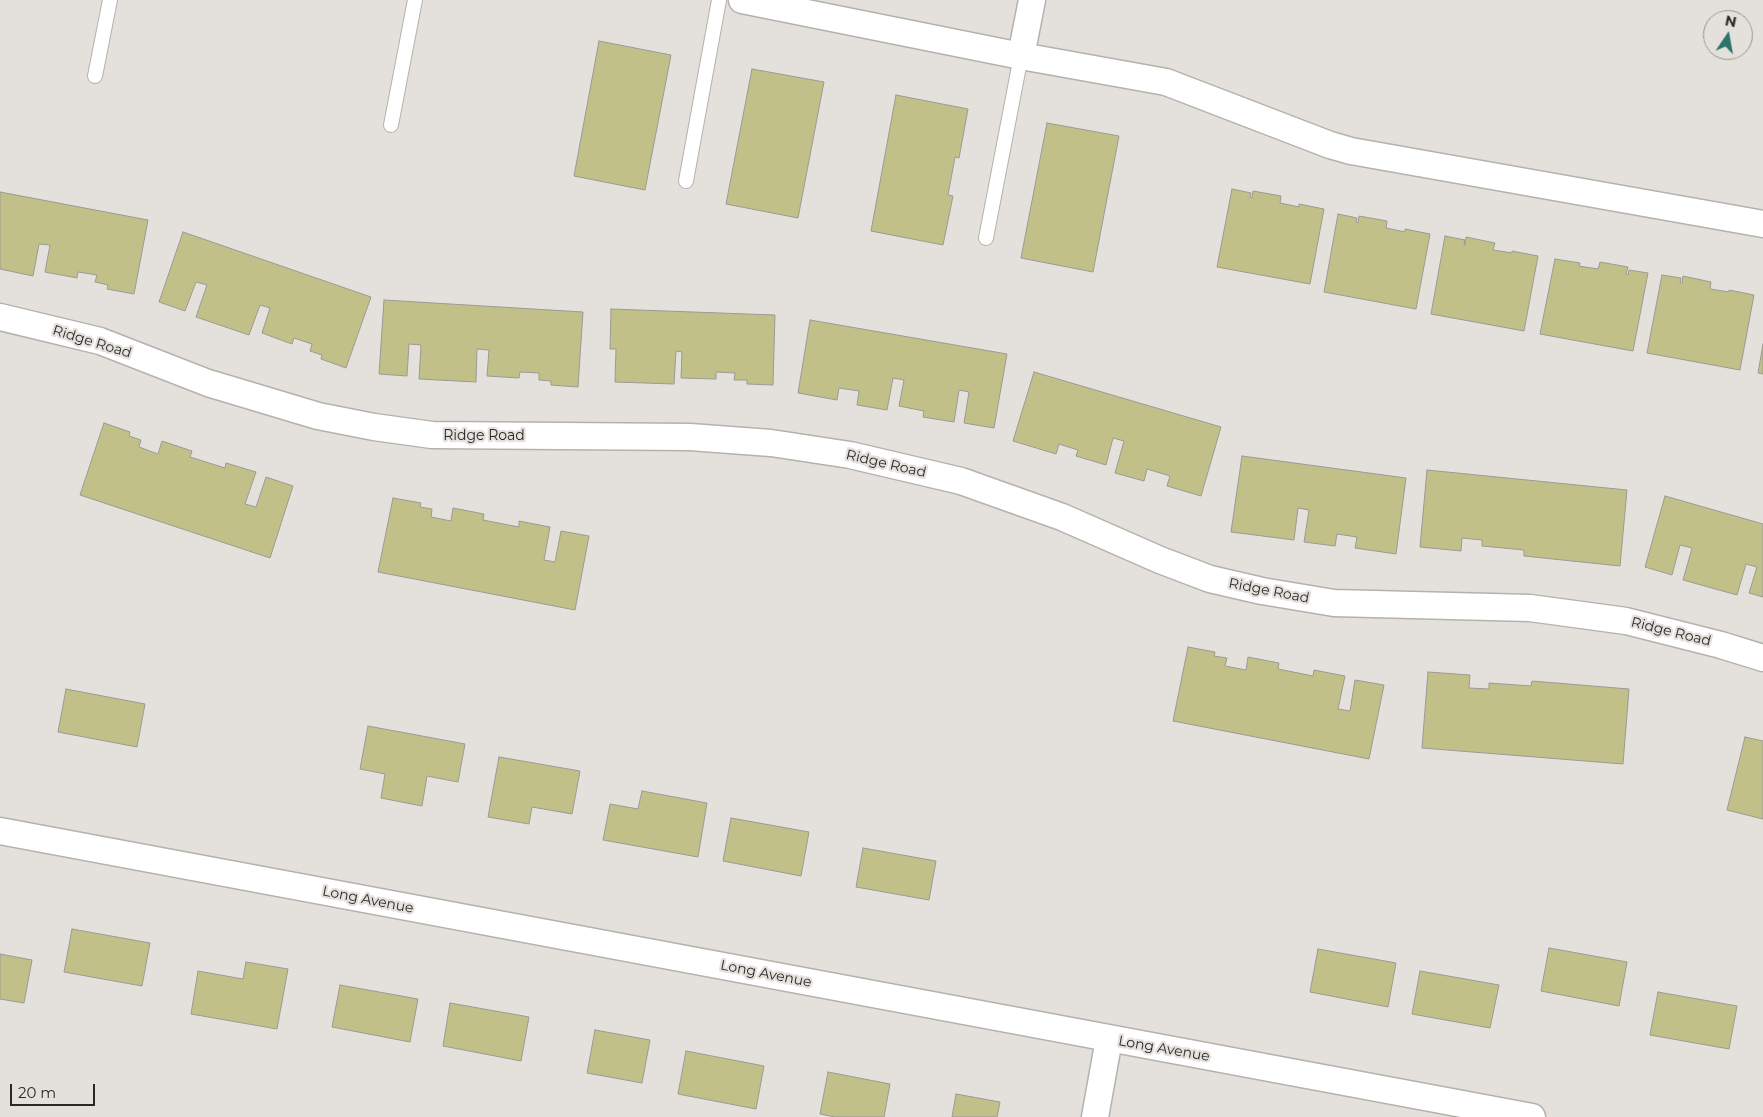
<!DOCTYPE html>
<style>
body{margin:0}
#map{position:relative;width:1763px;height:1117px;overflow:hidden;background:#e4e1dc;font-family:Montserrat,sans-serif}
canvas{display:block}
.north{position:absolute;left:1703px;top:10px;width:50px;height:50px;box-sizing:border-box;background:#e4e1dc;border:1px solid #9a9794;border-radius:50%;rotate:12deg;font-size:14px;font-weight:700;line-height:20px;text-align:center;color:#2a2927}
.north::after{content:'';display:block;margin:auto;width:18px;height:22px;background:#2c7369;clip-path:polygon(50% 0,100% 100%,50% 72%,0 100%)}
.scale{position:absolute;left:10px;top:1084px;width:85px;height:22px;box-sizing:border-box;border:2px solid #2a2927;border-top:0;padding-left:6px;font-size:15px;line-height:18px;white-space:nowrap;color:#2a2927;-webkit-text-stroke:4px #e4e1dc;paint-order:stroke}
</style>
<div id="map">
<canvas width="1763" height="1117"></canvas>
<div class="north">N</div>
<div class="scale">20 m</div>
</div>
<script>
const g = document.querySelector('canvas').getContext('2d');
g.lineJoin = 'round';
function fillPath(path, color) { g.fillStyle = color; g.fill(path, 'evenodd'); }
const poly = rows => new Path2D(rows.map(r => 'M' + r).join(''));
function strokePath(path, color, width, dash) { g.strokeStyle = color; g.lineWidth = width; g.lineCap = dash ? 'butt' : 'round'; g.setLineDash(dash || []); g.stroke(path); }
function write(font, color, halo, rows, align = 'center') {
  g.font = font + ' Montserrat,sans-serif'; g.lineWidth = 4.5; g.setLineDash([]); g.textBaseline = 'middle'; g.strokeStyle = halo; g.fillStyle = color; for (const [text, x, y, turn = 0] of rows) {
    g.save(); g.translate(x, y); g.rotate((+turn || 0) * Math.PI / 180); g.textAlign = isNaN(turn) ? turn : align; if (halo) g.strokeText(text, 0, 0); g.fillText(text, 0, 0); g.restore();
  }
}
const building = poly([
 [599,41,671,55,645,190,574,176,599,41],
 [752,69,824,82,798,218,726,204,752,69],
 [896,95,968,109,959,158,955,157,948,195,953,196,943,245,871,231,896,95],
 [1047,123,1119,136,1093,272,1021,258,1047,123],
 [1232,189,1251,193,1250,197,1252,198,1253,191,1281,196,1280,203,1299,207,1299,204,1324,209,1310,284,1217,267,1232,189],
 [0,192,148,220,134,294,107,289,108,285,95,282,97,275,78,272,77,278,45,272,50,245,39,244,33,276,0,269,0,192],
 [1338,214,1357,218,1356,222,1358,223,1359,216,1387,221,1386,228,1405,232,1405,229,1430,234,1416,309,1324,292,1338,214],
 [183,232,371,297,346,368,321,359,322,355,310,351,312,344,294,338,292,344,262,333,270,308,260,305,249,335,196,317,207,285,196,282,185,311,159,302,183,232],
 [1445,236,1465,240,1464,245,1465,245,1466,237,1495,243,1493,250,1512,253,1512,251,1538,256,1524,331,1431,314,1445,236],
 [1555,259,1580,263,1579,266,1598,269,1600,262,1628,267,1626,274,1628,275,1629,270,1648,273,1633,351,1540,334,1555,259],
 [1662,275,1681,278,1680,283,1682,283,1683,276,1711,282,1710,289,1729,292,1729,290,1754,295,1740,370,1647,353,1662,275],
 [384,300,583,312,578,387,551,385,551,381,539,380,539,373,520,372,519,378,487,376,489,350,477,349,476,382,419,379,421,345,409,344,407,376,379,374,384,300],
 [611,309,775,315,773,385,747,384,747,380,734,380,735,373,716,372,716,379,681,378,682,352,676,351,674,384,615,382,616,349,610,349,611,309],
 [810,320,1007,354,994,428,964,423,969,392,959,390,954,422,923,417,924,411,899,406,904,380,893,378,887,410,857,405,859,391,839,388,837,400,798,393,810,320],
 [1763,344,1763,374,1758,373,1763,344],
 [1034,372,1221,427,1201,496,1167,486,1170,476,1147,469,1144,481,1115,473,1124,441,1113,438,1106,465,1076,456,1078,450,1059,444,1056,454,1013,441,1034,372],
 [104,423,130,432,129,436,141,440,139,447,158,454,162,441,192,451,190,457,225,468,226,463,256,472,245,504,256,507,266,477,293,486,270,558,80,495,104,423],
 [1242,456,1406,478,1396,554,1355,548,1357,537,1337,534,1335,546,1304,542,1309,510,1298,508,1294,540,1231,532,1242,456],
 [1427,470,1627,490,1620,566,1524,556,1524,550,1482,546,1482,540,1462,538,1461,551,1420,547,1427,470],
 [1665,496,1763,524,1763,597,1749,593,1757,567,1746,564,1737,595,1683,580,1692,548,1680,545,1672,575,1645,567,1665,496],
 [393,498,421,503,420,507,432,509,431,517,451,521,453,508,484,514,483,520,519,527,519,521,550,527,544,560,555,562,561,531,589,536,575,610,378,572,393,498],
 [1188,647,1215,652,1214,656,1227,658,1225,666,1246,670,1248,657,1279,663,1278,669,1313,676,1314,670,1345,676,1338,709,1350,711,1355,680,1384,685,1369,759,1173,721,1188,647],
 [1428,672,1470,675,1469,688,1489,689,1489,683,1531,686,1532,681,1629,689,1623,764,1422,748,1428,672],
 [66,689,145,704,137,747,58,732,66,689],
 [368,726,465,744,458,782,427,776,422,806,381,798,385,774,360,769,368,726],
 [1745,737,1763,741,1763,819,1727,810,1745,737],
 [499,757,580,771,572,814,532,807,529,824,488,817,499,757],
 [642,791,707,803,698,857,603,840,610,804,638,809,642,791],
 [731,818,809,832,801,876,723,861,731,818],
 [863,848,936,861,929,900,856,887,863,848],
 [72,929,150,943,142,986,64,972,72,929],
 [1549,948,1627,962,1619,1006,1541,991,1549,948],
 [1318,949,1396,963,1388,1007,1310,992,1318,949],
 [0,954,32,960,24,1003,0,999,0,954],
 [246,962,288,969,277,1029,191,1014,198,971,243,979,246,962],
 [1420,971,1499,985,1490,1028,1412,1014,1420,971],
 [340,985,418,999,410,1042,332,1027,340,985],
 [1658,992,1737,1006,1729,1049,1650,1035,1658,992],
 [450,1003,529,1017,521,1061,443,1046,450,1003],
 [595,1030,650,1040,642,1083,587,1073,595,1030],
 [686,1051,764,1066,756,1109,678,1094,686,1051],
 [828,1072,890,1084,884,1117,835,1117,820,1114,828,1072],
 [956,1094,1000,1102,997,1117,952,1117,956,1094]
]);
fillPath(building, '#c2c089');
strokePath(building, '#9a9a94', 1);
const service = poly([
 [95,76,110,0],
 [391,125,415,0],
 [686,181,719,0],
 [986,238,1021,56]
]);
const minor = poly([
 [742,0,1021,56,1166,82,1330,145,1351,151,1763,224],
 [1021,56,1032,0],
 [0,317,100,341,208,383,318,416,374,427,432,435,690,437,771,443,850,455,961,481,1062,517,1160,560,1210,579,1262,591,1334,603,1530,608,1626,621,1721,645,1763,658],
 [0,831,1532,1117],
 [1095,1117,1109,1039]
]);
strokePath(service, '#b5b2ad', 16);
strokePath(minor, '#b5b2ad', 29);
strokePath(service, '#fff', 14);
strokePath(minor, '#fff', 26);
write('14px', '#2a2927', '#e4e1dc', [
 ["Ridge Road",92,342,17],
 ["Ridge Road",484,436],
 ["Ridge Road",886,464,13],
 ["Ridge Road",1269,591,11],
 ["Ridge Road",1671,632,14],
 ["Long Avenue",368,900,11],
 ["Long Avenue",766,974,11],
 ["Long Avenue",1164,1049,10]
]);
</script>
